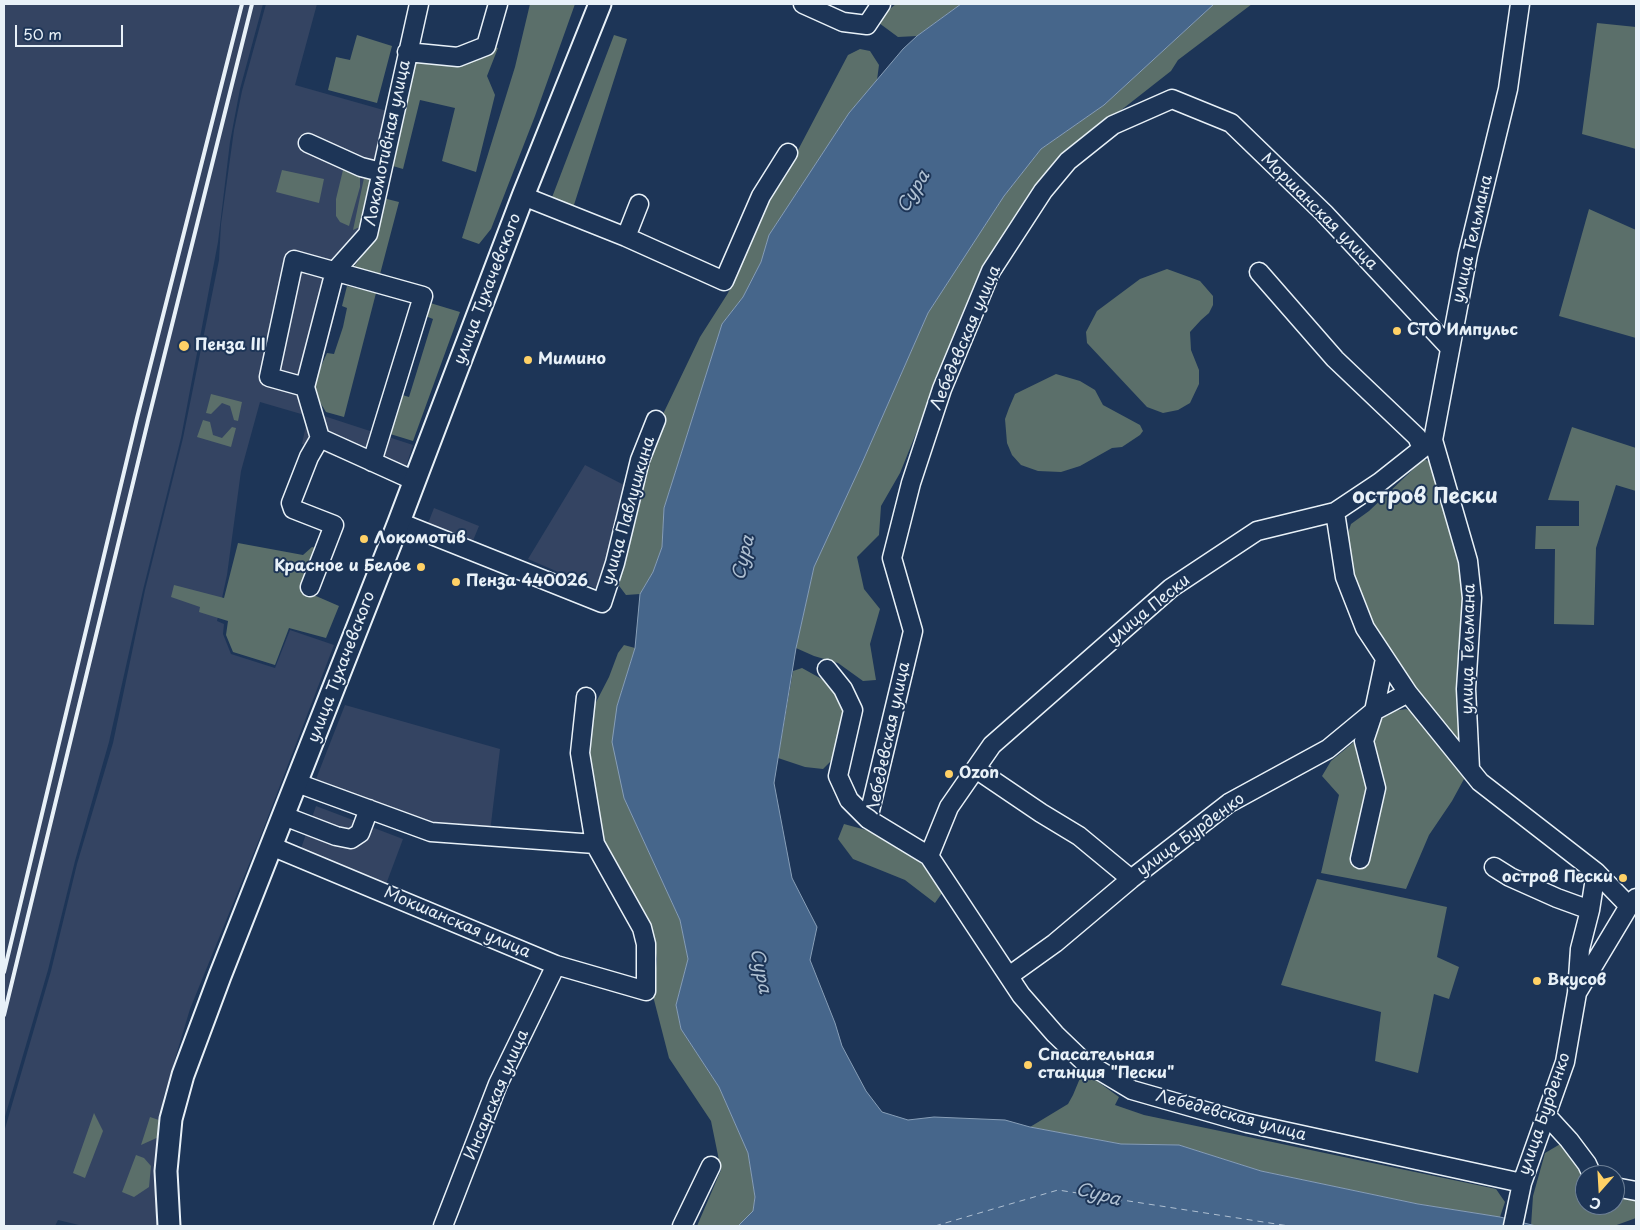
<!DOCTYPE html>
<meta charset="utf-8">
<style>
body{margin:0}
#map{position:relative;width:1640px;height:1230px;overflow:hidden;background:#1d3557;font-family:"Playpen Sans",sans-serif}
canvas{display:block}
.frame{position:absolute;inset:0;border:5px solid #e8f1f8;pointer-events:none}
.north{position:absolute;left:1575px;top:1165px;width:50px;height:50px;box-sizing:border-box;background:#1d3557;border:1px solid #6e8097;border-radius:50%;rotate:199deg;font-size:14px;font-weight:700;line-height:20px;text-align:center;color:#e8f1f8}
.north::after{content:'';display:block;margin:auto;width:18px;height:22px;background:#ffd166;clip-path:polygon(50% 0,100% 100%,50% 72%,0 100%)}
.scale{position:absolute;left:15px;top:25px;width:108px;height:22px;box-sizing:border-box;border:2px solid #e8f1f8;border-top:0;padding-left:6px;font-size:15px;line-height:18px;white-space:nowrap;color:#e8f1f8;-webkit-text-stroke:4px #1d3557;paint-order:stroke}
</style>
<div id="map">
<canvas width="1640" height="1230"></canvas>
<div class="frame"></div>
<div class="north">С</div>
<div class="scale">50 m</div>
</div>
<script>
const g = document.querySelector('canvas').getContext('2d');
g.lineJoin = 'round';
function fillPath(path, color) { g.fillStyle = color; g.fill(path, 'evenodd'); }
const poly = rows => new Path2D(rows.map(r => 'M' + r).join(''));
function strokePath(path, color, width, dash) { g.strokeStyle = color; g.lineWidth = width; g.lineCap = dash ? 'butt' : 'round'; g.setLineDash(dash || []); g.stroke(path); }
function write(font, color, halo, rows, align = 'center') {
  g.font = font + ' "Playpen Sans",sans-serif'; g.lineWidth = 4; g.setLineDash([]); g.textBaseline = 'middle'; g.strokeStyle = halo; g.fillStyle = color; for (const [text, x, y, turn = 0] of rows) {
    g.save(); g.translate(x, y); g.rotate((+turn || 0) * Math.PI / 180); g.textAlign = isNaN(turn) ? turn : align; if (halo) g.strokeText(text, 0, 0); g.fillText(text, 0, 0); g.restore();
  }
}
fillPath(poly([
 [4,4,263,4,240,89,230,142,218,242,181,438,143,590,109,742,75,861,48,970,4,1120],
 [266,4,317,4,295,85,387,111,372,206,346,270,325,353,308,387,324,416,413,445,401,482,302,444,308,416,260,402,241,471,227,575,217,621,224,624,223,634,231,654,275,668,290,630,334,645,261,835,190,1009,163,1099,159,1155,158,1226,83,1226,58,1220,55,1226,4,1226,4,1132,51,971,77,864,113,743,145,590,183,438,219,260,221,224,234,130,242,91],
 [585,465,624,485,618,539,602,591,528,559],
 [434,508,479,526,472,543,427,526],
 [345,705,500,749,490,832,432,824,316,779],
 [316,806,403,839,385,887,299,854]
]), '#344462');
fillPath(poly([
 [530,4,575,4,535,116,491,229,479,244,462,238,515,67],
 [896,4,961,4,917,36,898,37,879,23,881,16],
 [1214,4,1252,4,1178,60,1171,71,1120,111,1065,151,1035,189,936,384,900,473,881,506,879,535,857,557,864,589,880,609,870,644,876,680,863,681,838,663,814,656,796,648,814,567,862,463,928,313,1004,196,1041,149,1104,105],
 [1597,23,1636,27,1636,149,1582,134],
 [357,35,392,46,377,103,328,90,336,57,350,60],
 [614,35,627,39,573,208,551,200],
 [493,47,498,48,487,76,495,95,476,172,442,161,455,108,420,100,403,169,386,164,410,60],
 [860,49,870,51,879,65,877,80,849,113,769,235,761,262,743,297,722,324,664,508,662,547,653,572,640,594,626,595,617,583,645,460,664,412,700,337,728,293,745,256,757,221,798,150,848,55],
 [282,170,324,179,319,203,276,192],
 [343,170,360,173,360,187,349,226,340,222,336,216,336,199],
 [364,178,368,178,371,184,362,226,353,230],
 [383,198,399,202,379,278,353,268,373,241],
 [1589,209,1636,230,1636,338,1559,316],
 [1167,269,1200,281,1213,296,1213,305,1209,313,1201,320,1190,332,1191,350,1199,370,1199,384,1190,403,1178,410,1163,413,1147,407,1087,343,1086,332,1097,311,1140,279],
 [347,286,376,293,344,417,326,412,311,388,327,353,334,354,343,327,347,308,342,306],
 [427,302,460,312,413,441,374,429,386,390,409,397,433,319,423,315],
 [1056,374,1080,381,1095,390,1103,405,1140,425,1143,431,1140,435,1122,447,1112,448,1080,466,1061,472,1038,471,1021,465,1012,455,1007,443,1005,419,1009,408,1015,394],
 [211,394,242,402,238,421,234,420,230,406,222,403,211,414,206,413],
 [203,420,210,422,213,435,222,438,232,427,236,428,231,447,197,437],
 [1572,427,1636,448,1636,491,1616,485,1596,548,1594,625,1554,624,1555,549,1535,549,1536,526,1579,526,1579,501,1548,500],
 [1424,459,1431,462,1464,562,1463,752,1382,642,1355,588,1346,539,1351,524,1369,511],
 [238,543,303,555,312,547,325,550,309,593,339,606,326,638,289,628,275,665,233,652,226,635,228,621,199,612,200,607,171,597,174,585,224,598],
 [624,645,635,648,617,706,624,798,680,920,688,959,676,1005,681,1029,719,1087,748,1153,755,1197,753,1212,738,1226,697,1226,721,1170,711,1121,669,1058,653,996,657,959,652,929,601,843,588,758,593,708,609,677,618,653],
 [802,668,838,688,848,705,836,756,823,769,805,767,778,758,793,671],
 [1406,709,1418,713,1460,766,1464,779,1452,801,1429,835,1406,889,1321,873,1339,795,1322,776,1331,761,1379,721,1393,711],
 [844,824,888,836,934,874,942,893,935,903,905,880,853,859,838,839],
 [1317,879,1447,907,1437,957,1459,967,1449,999,1434,994,1418,1073,1375,1061,1381,1012,1281,985],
 [1083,1071,1119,1097,1115,1105,1144,1115,1496,1189,1505,1202,1500,1217,1418,1204,1261,1171,1179,1145,1121,1144,1030,1127,1068,1104,1073,1095],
 [94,1113,103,1131,85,1178,73,1173],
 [150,1117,162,1121,161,1136,141,1145],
 [1562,1143,1577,1163,1585,1177,1585,1205,1615,1205,1615,1195,1636,1199,1636,1218,1614,1226,1531,1226,1533,1196,1545,1153],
 [136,1155,144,1158,151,1166,149,1187,134,1197,122,1192]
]), '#5b6f6a');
const water = poly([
 [961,4,1214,4,1104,105,1041,149,1004,196,928,313,862,463,814,567,796,648,774,783,792,878,817,927,810,960,835,1023,842,1046,866,1091,882,1112,908,1120,934,1117,1005,1120,1030,1127,1121,1144,1179,1145,1261,1171,1418,1204,1500,1217,1536,1226,738,1226,753,1211,755,1197,748,1153,719,1087,681,1029,676,1005,688,959,680,920,624,798,612,742,617,706,635,648,640,594,653,572,662,547,664,508,722,324,743,297,761,262,769,235,849,113,903,49,917,36,961,4]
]);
fillPath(water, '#46668b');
strokePath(water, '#879eb7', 1);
strokePath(poly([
 [935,1226,1058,1190,1289,1226]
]), '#afc0d2', 1, [6, 5]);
const minor = poly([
 [803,4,843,22,867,25,881,4],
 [407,52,458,57,486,46,498,4],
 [308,143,361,167,381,172],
 [523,196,626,237,724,281,761,196,788,153],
 [626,237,639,204],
 [1259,272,1335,359,1417,437,1422,448],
 [305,387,269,377,294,260,423,296,372,462],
 [415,481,320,438,305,387,335,271,368,234,419,4],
 [1335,512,1345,577,1365,628,1408,693,1480,782,1596,872,1629,906],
 [399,522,602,603,615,563,640,460,656,420],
 [310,587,334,525,293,509,291,503,309,457,320,438],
 [827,669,843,689,853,710,838,776,849,800,868,819,929,856,1021,995,1055,1034,1082,1060,1132,1090,1247,1123,1522,1183],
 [976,769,1041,813,1079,836,1131,879],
 [1470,769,1466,689,1472,598,1468,561,1433,440,1468,254,1508,89,1520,4],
 [297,783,431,832,595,844],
 [284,816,336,836,351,839,360,833,369,809],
 [868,819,913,631,892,558,911,483,942,389,991,271,1043,191,1068,161,1113,125,1172,99,1231,123,1324,213,1450,348],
 [271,846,556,965,646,991,646,944,642,928,595,844,580,753,586,697],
 [929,856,949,807,992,745,1171,588,1257,531,1335,512,1380,482,1433,440],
 [1360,859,1376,788,1364,741,1374,711,1385,659],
 [1494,867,1510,877,1557,898,1590,910],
 [1009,976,1055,943,1131,879,1229,803,1328,749,1374,711,1408,693],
 [1578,991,1629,906,1636,898],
 [1547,1116,1569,1140,1587,1164,1592,1175],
 [1615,1187,1636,1191],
 [443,1226,498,1084,556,965],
 [682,1226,711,1166],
 [1513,1226,1522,1183,1565,1062,1577,993,1580,949,1590,910,1596,872]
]);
const major = poly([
 [169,1226,166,1171,171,1119,183,1075,220,976,399,522,523,196,600,4]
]);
strokePath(minor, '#e8f1f8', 21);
strokePath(major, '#e8f1f8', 25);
strokePath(minor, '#1d3557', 18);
strokePath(major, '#1d3557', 21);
strokePath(poly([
 [4,972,137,418,242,4],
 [4,1015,148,421,252,4]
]), '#e8f1f8', 4);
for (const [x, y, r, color] of [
 [1397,331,5,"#ffd166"],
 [184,346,6,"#ffd166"],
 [528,360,5,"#ffd166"],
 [364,539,5,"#ffd166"],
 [421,567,5,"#ffd166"],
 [456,582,5,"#ffd166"],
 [949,774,5,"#ffd166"],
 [1623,878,5,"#ffd166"],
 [1537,981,5,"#ffd166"],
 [1028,1065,5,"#ffd166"]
]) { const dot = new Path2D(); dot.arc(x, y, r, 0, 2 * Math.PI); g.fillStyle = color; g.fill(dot); strokePath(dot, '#1d3557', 2); }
write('16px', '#e8f1f8', '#1d3557', [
 ["Локомотивная улица",388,143,-78],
 ["Моршанская улица",1319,212,45],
 ["улица Тельмана",1473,239,-77],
 ["улица Тухачевского",488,289,-69],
 ["Лебедевская улица",966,338,-67],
 ["улица Павлушкина",629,511,-74],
 ["улица Пески",1149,610,-39],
 ["улица Тельмана",1469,649,-89],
 ["улица Тухачевского",342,667,-69],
 ["Лебедевская улица",889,738,-78],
 ["улица Бурденко",1191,835,-36],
 ["Мокшанская улица",457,923,23],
 ["Инсарская улица",497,1095,-67],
 ["улица Бурденко",1545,1114,-71],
 ["Лебедевская улица",1231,1116,15]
]);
write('bold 16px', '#e8f1f8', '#1d3557', [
 ["СТО Импульс",1407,331],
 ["Пенза III",195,346],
 ["Мимино",538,360],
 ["Локомотив",374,539],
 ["Красное и Белое",411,567,"right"],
 ["Пенза 440026",466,582],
 ["Ozon",959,774],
 ["остров Пески",1613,878,"right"],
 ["Вкусов",1547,981],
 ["Спасательная",1038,1056],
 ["станция \"Пески\"",1038,1074]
], 'left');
write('italic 18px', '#afc0d2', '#1d3557', [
 ["Сура",914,192,-59],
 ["Сура",744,558,-77],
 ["Сура",760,971,78],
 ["Сура",1098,1195,15]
]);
write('bold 21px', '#e8f1f8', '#1d3557', [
 ["остров Пески",1425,497]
]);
</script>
